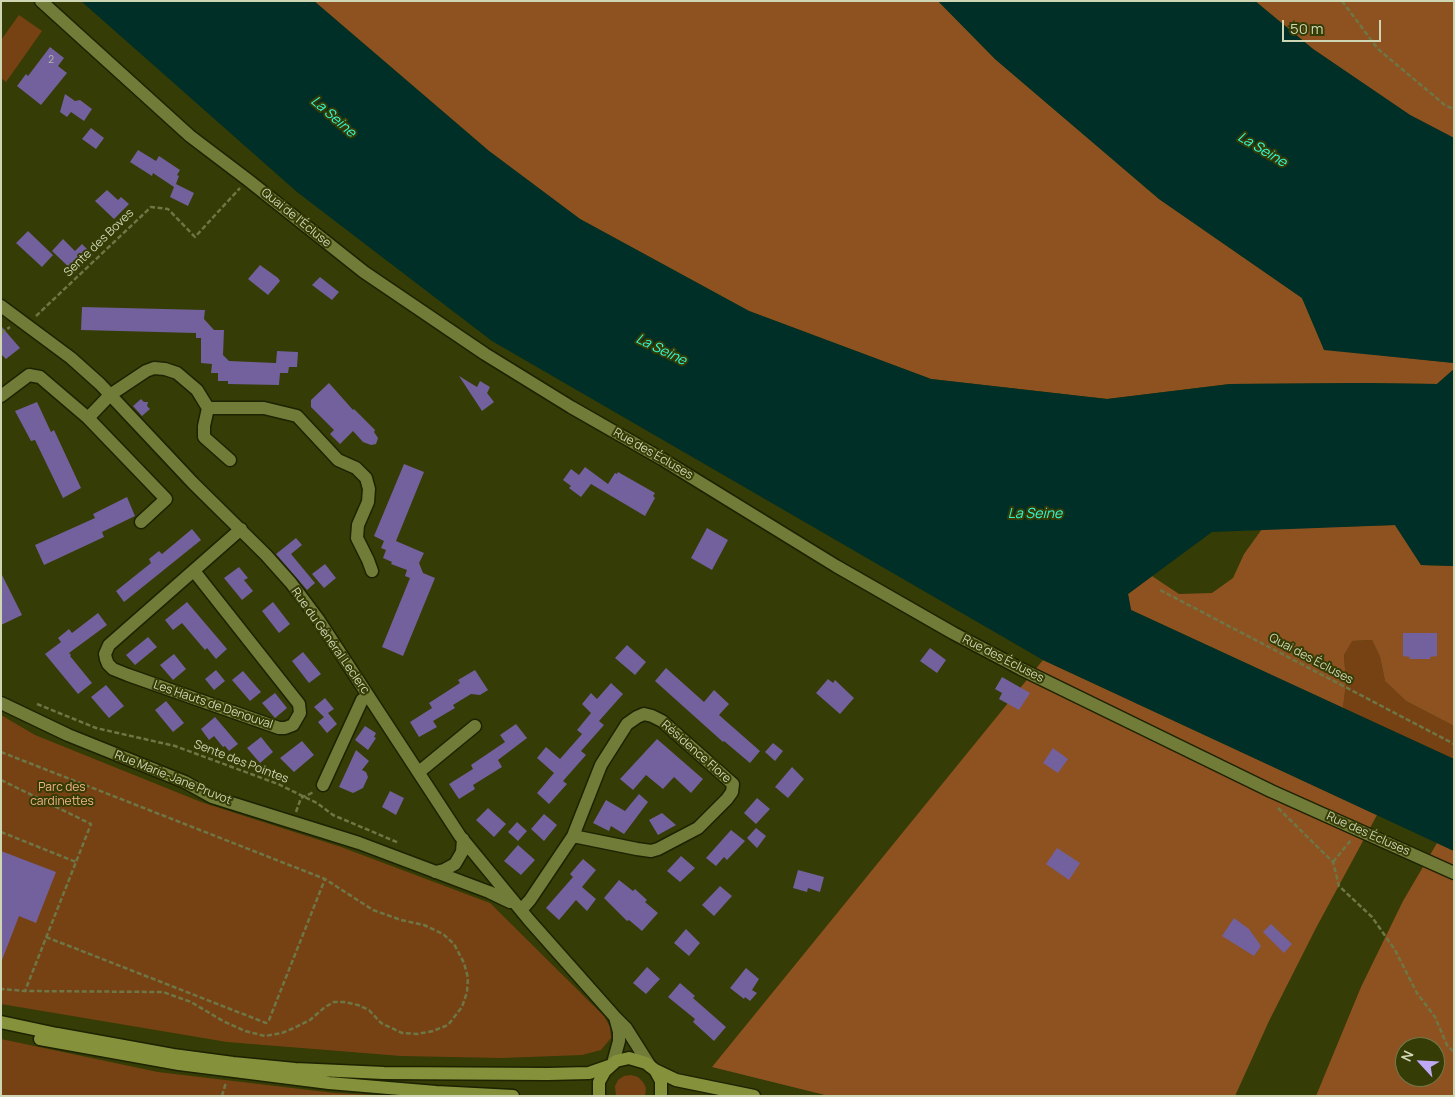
<!DOCTYPE html>
<meta charset="utf-8">
<style>
body{margin:0}
#map{position:relative;width:1455px;height:1097px;overflow:hidden;background:#353c05;font-family:Manrope,sans-serif}
canvas{display:block}
.frame{position:absolute;inset:0;border:2px solid #ced6b3;pointer-events:none}
.north{position:absolute;left:1395px;top:1037px;width:50px;height:50px;box-sizing:border-box;background:#353c05;border:1px solid #727a4b;border-radius:50%;rotate:295deg;font-size:14px;font-weight:700;line-height:20px;text-align:center;color:#ced6b3}
.north::after{content:'';display:block;margin:auto;width:18px;height:22px;background:#bfa9f4;clip-path:polygon(50% 0,100% 100%,50% 72%,0 100%)}
.scale{position:absolute;left:1282px;top:20px;width:99px;height:22px;box-sizing:border-box;border:2px solid #ced6b3;border-top:0;padding-left:6px;font-size:15px;line-height:18px;white-space:nowrap;color:#ced6b3;-webkit-text-stroke:4px #353c05;paint-order:stroke}
</style>
<div id="map">
<canvas width="1455" height="1097"></canvas>
<div class="frame"></div>
<div class="north">N</div>
<div class="scale">50 m</div>
</div>
<script>
const g = document.querySelector('canvas').getContext('2d');
g.lineJoin = 'round';
function fillPath(path, color) { g.fillStyle = color; g.fill(path, 'evenodd'); }
const poly = rows => new Path2D(rows.map(r => 'M' + r).join(''));
function strokePath(path, color, width, dash) { g.strokeStyle = color; g.lineWidth = width; g.lineCap = dash ? 'butt' : 'round'; g.setLineDash(dash || []); g.stroke(path); }
function write(font, color, halo, rows, align = 'center') {
  g.font = font + ' Manrope,sans-serif'; g.lineWidth = 4; g.setLineDash([]); g.textBaseline = 'middle'; g.strokeStyle = halo; g.fillStyle = color; for (const [text, x, y, turn = 0] of rows) {
    g.save(); g.translate(x, y); g.rotate((+turn || 0) * Math.PI / 180); g.textAlign = isNaN(turn) ? turn : align; if (halo) g.strokeText(text, 0, 0); g.fillText(text, 0, 0); g.restore();
  }
}
fillPath(poly([
 [19,15,42,31,6,82,1,78,1,40],
 [1372,640,1380,657,1385,681,1406,701,1454,726,1454,759,1343,708,1346,683,1344,655,1351,641],
 [1,715,35,735,201,802,341,847,490,903,604,1016,610,1027,611,1038,601,1050,582,1055,502,1058,401,1056,227,1042,1,1004],
 [1,1039,158,1072,334,1093,391,1096,1,1096],
 [631,1075,638,1077,643,1082,646,1088,645,1096,616,1096,615,1086,618,1080,624,1076]
]), '#774213');
fillPath(poly([
 [314,1,938,1,995,59,1159,199,1302,298,1324,349,1454,363,1454,369,1437,384,1363,383,1230,384,1107,399,931,379,749,311,580,219,489,151],
 [1255,1,1454,1,1454,138,1410,115,1313,49],
 [1395,525,1421,565,1454,566,1454,726,1406,701,1385,681,1380,657,1372,640,1352,641,1344,655,1346,683,1343,708,1131,610,1128,594,1152,576,1179,594,1212,593,1233,578,1244,554,1262,529],
 [1043,660,1377,815,1316,928,1269,1021,1235,1096,829,1096,712,1067],
 [1437,843,1454,851,1454,1096,1316,1096,1361,987,1403,901],
 [1405,1047,1435,1047,1435,1077,1405,1077]
]), '#8d5220');
fillPath(poly([
 [81,1,314,1,489,151,580,219,749,311,931,379,1107,399,1230,384,1363,383,1437,384,1454,369,1454,566,1421,565,1395,525,1212,532,1128,594,1131,610,1454,759,1454,851,1043,660,492,341,297,192],
 [938,1,1255,1,1313,49,1410,115,1454,138,1454,363,1324,350,1302,298,1159,199,995,59]
]), '#002f27');
fillPath(poly([
 [50,47,64,58,58,66,67,73,41,105,17,86,26,74,28,76],
 [65,94,75,101,80,100,92,109,84,121,71,112,67,117,60,112],
 [91,128,104,138,96,149,82,139],
 [138,150,156,161,159,156,180,170,177,175,179,176,176,184,194,193,188,206,170,197,174,187,153,173,152,176,130,162],
 [107,190,118,200,121,197,129,204,114,219,95,201],
 [28,231,53,255,42,267,16,243],
 [63,239,75,251,82,244,93,255,75,273,52,251],
 [260,265,278,278,280,281,268,295,248,279],
 [320,277,339,292,332,300,312,285],
 [82,307,205,310,204,319,214,330,224,330,223,355,229,361,276,363,277,351,298,352,297,367,289,367,288,373,280,373,279,385,228,384,228,381,218,381,218,373,211,373,212,364,201,363,201,338,196,338,196,333,81,330],
 [1,326,20,348,6,359,1,354],
 [459,376,477,387,480,381,490,387,487,393,494,402,482,411],
 [329,383,353,410,354,409,375,430,374,432,378,438,376,444,371,445,363,442,353,431,340,444,330,434,334,430,311,407,311,400],
 [141,399,144,402,148,402,147,406,150,409,142,416,133,406],
 [37,402,51,432,54,430,81,488,63,498,35,440,31,441,15,411],
 [404,464,424,472,396,541,424,553,419,563,423,573,435,578,403,656,382,647,410,578,405,576,407,570,391,564,392,562,383,558,386,550,381,548,384,541,374,536],
 [585,467,608,484,615,473,617,474,618,472,655,493,653,496,655,498,645,516,591,484,581,497,569,488,571,486,563,480,571,469,579,475],
 [127,497,135,516,102,532,104,537,44,565,35,545,95,518,93,514],
 [707,528,728,540,712,570,691,558],
 [192,529,201,540,124,602,116,591,151,563,149,559,159,551,162,554],
 [296,538,302,545,291,554,315,583,307,590,276,554],
 [325,564,336,578,324,588,312,574],
 [239,567,248,578,244,580,253,591,242,600,224,578],
 [1,573,22,615,1,625],
 [187,602,227,649,216,659,207,648,205,650,182,623,173,630,165,620],
 [273,602,290,624,279,633,262,611],
 [98,613,107,625,69,653,71,655,70,656,92,683,78,694,45,654,61,642,58,638,69,629,72,633],
 [1403,633,1437,633,1437,656,1430,657,1430,659,1409,659,1410,657,1403,656],
 [148,637,157,647,135,665,126,655],
 [627,645,646,662,635,675,615,658],
 [930,648,946,660,937,673,920,661],
 [303,652,321,674,309,683,292,661],
 [174,654,186,669,173,680,160,665],
 [666,668,704,702,714,690,729,704,719,715,760,751,750,763,724,741,723,742,655,681],
 [216,670,225,681,214,690,205,679],
 [475,670,488,690,480,695,471,694,453,705,455,708,433,721,437,727,419,737,410,722,432,708,429,703,460,683,458,680],
 [243,671,261,692,250,701,232,680],
 [1002,677,1030,693,1019,710,999,699,1002,693,995,689],
 [828,679,833,683,835,680,854,698,840,714,816,693],
 [611,683,623,694,599,721,604,725,581,751,586,755,563,781,567,784,549,804,537,793,554,773,537,758,546,747,560,759,582,734,577,730,591,713,582,704,591,693,597,699],
 [106,685,124,706,109,718,91,697],
 [275,693,287,708,275,718,262,703],
 [325,698,334,709,328,713,337,724,327,733,318,722,324,717,314,707],
 [166,701,184,723,173,732,155,710],
 [215,717,238,744,229,751,225,746,223,747,214,736,209,740,201,729],
 [516,724,527,738,498,760,502,767,473,785,475,789,459,799,449,784,473,769,471,765,505,742,500,735],
 [365,726,376,733,374,737,376,738,368,750,355,740],
 [261,737,273,752,260,763,247,748],
 [657,739,703,779,691,793,674,777,663,789,646,775,633,790,620,779],
 [302,741,314,755,294,772,280,758],
 [773,743,783,751,775,761,765,752],
 [1053,748,1068,759,1058,773,1043,763],
 [356,750,369,761,362,770,366,772,368,777,363,788,353,793,339,787],
 [792,767,804,779,788,798,775,787],
 [390,791,404,798,396,815,382,807],
 [639,794,648,802,624,834,611,826,609,831,593,823,606,800,625,811],
 [757,798,770,809,756,824,744,813],
 [488,808,506,824,494,837,476,820],
 [662,813,676,825,658,835,649,820],
 [544,814,557,825,544,841,531,829],
 [517,822,527,831,518,841,508,832],
 [756,828,766,836,757,848,747,838],
 [731,830,745,841,727,860,724,857,716,866,706,858],
 [518,845,535,860,521,875,504,861],
 [1057,848,1080,863,1069,880,1046,864],
 [1,851,56,872,36,923,19,916,2,960],
 [681,856,695,868,680,882,667,871],
 [583,859,596,870,582,887,596,899,587,911,576,900,559,920,546,908,573,877,570,874],
 [798,870,824,877,820,892,808,888,807,892,793,888],
 [619,880,633,891,635,889,647,900,645,902,658,913,642,931,629,920,627,921,604,898],
 [720,886,732,896,714,916,702,905],
 [1234,918,1249,929,1261,946,1254,956,1222,936],
 [1271,924,1292,944,1284,953,1263,932],
 [686,929,700,943,689,956,674,943],
 [647,967,660,979,646,994,633,983],
 [746,968,759,979,752,990,757,993,750,1001,745,997,744,999,730,988],
 [680,983,695,996,693,998,726,1027,714,1041,693,1022,695,1019,668,997]
]), '#73619d');
const minor = poly([
 [41,1,190,136,248,180,364,272,485,354,571,407,662,459,836,566,953,633,1021,669,1271,791,1454,873],
 [1,306,71,358,100,384,193,483,266,555,291,583,318,619,460,836,529,920,615,1017,626,1028,650,1066],
 [1,396,29,375,40,377,88,418],
 [208,408,264,408,297,416,338,460,356,468,366,478,369,489,368,502,358,525,357,538,368,560,372,571],
 [141,522,166,499,88,418,110,395,146,371,154,368,165,369,177,373,197,390,208,408,204,426,204,437,230,460],
 [194,571,299,704,300,713,293,725,285,728,279,728,128,675,113,669,108,664,106,659,105,654,109,645,241,529],
 [1,703,68,735,185,782,212,797,359,843,489,892,510,902],
 [419,772,475,726],
 [323,785,362,700,368,696],
 [435,872,444,870,455,864,462,852,463,839],
 [521,910,530,900,573,836,601,765,627,724,637,717,644,714,652,716,662,721,733,784,732,792,727,799,698,828,658,849,651,851,637,849,573,836],
 [613,1063,619,1041,619,1032,615,1017]
]);
const major = poly([
 [1,1022,57,1034,173,1055,233,1063,295,1069,384,1073,548,1074,589,1073,609,1066],
 [40,1039,179,1064,329,1083,436,1092,513,1096],
 [655,1070,676,1080,754,1096],
 [599,1096,599,1082,605,1071,616,1061,629,1058,646,1063,655,1070,661,1081,661,1096]
]);
strokePath(minor, '#1d2200', 15);
strokePath(major, '#1d2200', 15);
strokePath(poly([
 [1342,1,1378,49,1446,106,1454,109],
 [36,316,151,207,168,209,195,237,240,188],
 [1,333,10,327],
 [1160,590,1454,744],
 [37,704,96,728,175,746,278,784,317,803,333,815,399,843],
 [1,752,325,879,373,910,401,920,424,925,443,934,454,944,464,963,468,978,467,992,462,1007,448,1025,433,1031,417,1034,402,1033,381,1023,369,1010,358,1005,344,1002,334,1002,325,1007,310,1020,294,1028,282,1033,265,1036,245,1031,223,1021,191,1002,163,992,25,991,1,989],
 [1,780,91,824,25,991],
 [1278,808,1333,862,1339,886,1372,917,1395,950,1417,993,1435,1017,1447,1045,1454,1052],
 [296,812,301,798,314,792],
 [1,832,76,862],
 [1333,862,1351,840],
 [46,937,266,1023,269,1020,325,879],
 [222,1096,226,1082]
]), '#6e7646', 2.5, [5, 2.5]);
strokePath(minor, '#717c38', 12);
strokePath(major, '#85923b', 12);
write('10px', '#b7b9ae', null, [
 ["2",51,60]
]);
write('12px', '#ced6b3', '#353c05', [
 ["Quai de l'Écluse",296,218,39],
 ["Sente des Boves",99,243,-44],
 ["Rue des Écluses",653,454,30],
 ["Rue du Général Leclerc",330,641,55],
 ["Rue des Écluses",1003,659,27],
 ["Quai des Écluses",1311,659,28],
 ["Les Hauts de Denouval",213,705,19],
 ["Résidence Flore",696,752,41],
 ["Sente des Pointes",241,762,21],
 ["Rue Marie-Jane Pruvot",173,778,22],
 ["Rue des Écluses",1368,834,24]
]);
write('12px', '#f1b386', '#353c05', [
 ["Parc des",62,788],
 ["cardinettes",62,802]
]);
write('italic 14px', '#30fad7', '#353c05', [
 ["La Seine",333,117,41],
 ["La Seine",1262,150,31],
 ["La Seine",661,350,26],
 ["La Seine",1035,514]
]);
</script>
